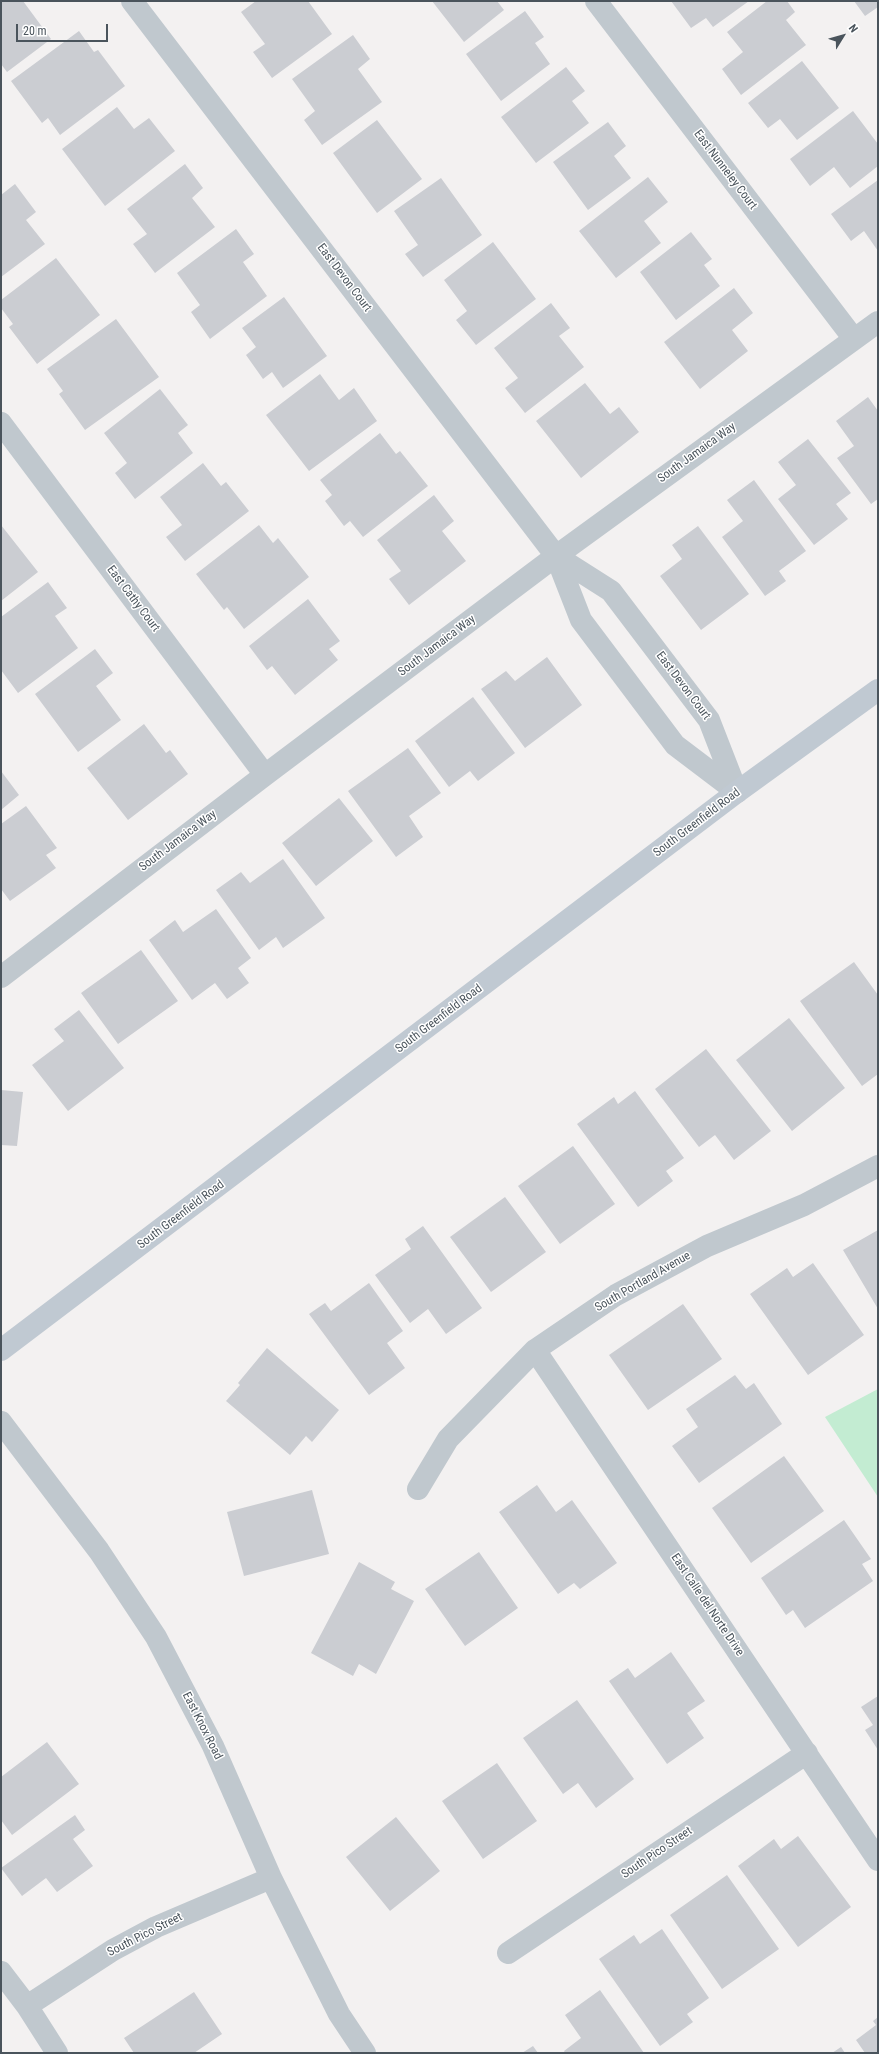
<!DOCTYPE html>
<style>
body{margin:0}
#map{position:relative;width:879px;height:2054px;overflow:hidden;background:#f3f1f1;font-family:"Roboto Condensed",sans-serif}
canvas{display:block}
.frame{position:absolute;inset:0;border:2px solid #4a545c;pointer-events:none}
.north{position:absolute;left:823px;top:16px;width:40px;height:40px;-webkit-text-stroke:3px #fff;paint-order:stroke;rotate:53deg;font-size:11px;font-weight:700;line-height:16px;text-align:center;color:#4a545c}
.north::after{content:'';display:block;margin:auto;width:14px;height:18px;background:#4a545c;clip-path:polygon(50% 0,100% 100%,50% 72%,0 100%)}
.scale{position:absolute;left:16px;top:24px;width:92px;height:18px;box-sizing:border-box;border:2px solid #4a545c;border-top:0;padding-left:5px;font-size:12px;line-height:14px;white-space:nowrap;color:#4a545c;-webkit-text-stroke:3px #fff;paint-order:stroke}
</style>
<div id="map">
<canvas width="879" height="2054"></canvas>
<div class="frame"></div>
<div class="north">N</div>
<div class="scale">20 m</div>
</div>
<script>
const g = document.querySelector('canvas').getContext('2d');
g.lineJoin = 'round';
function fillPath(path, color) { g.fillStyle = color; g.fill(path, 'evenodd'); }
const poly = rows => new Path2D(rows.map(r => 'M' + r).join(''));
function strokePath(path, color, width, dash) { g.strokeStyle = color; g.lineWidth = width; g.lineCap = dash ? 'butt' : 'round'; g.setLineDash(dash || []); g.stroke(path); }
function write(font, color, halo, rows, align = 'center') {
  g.font = font + ' "Roboto Condensed",sans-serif'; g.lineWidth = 3; g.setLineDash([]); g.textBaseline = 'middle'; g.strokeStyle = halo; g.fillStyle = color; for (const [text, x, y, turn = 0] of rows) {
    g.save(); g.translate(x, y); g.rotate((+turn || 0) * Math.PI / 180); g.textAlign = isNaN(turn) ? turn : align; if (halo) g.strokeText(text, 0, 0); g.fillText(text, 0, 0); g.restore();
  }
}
fillPath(poly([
 [878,1389,878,1497,825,1417]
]), '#c3ecd2');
fillPath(poly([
 [1,1,23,1,51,39,7,72,1,64],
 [256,1,308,1,332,34,272,78,253,52,265,44,241,12],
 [432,1,497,1,504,10,464,42],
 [671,1,749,1,713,27,706,18,691,28],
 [767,1,787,1,795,12,786,20,806,45,741,95,722,69,743,52,727,32],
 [854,1,878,1,878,7,865,16],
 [525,11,544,37,535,43,550,64,501,101,466,54],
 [79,31,94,52,98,50,125,86,60,135,48,118,42,123,11,81],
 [353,35,370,59,358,69,382,102,322,145,304,120,315,111,292,79],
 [802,61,839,108,797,140,780,119,768,128,748,103],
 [566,67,585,91,572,101,589,123,536,163,501,117],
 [117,107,134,129,149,118,175,151,105,206,62,149],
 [853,111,878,144,878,166,850,188,834,167,810,186,790,159],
 [377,120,422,179,377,213,333,153],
 [608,122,626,146,614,156,631,178,588,210,553,162],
 [185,164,203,188,192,198,215,227,155,273,133,244,147,234,127,209],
 [648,177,668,202,644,221,661,243,616,278,579,231],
 [441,178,482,235,423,277,405,254,418,245,394,211],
 [878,180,878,251,864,231,851,241,831,214],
 [15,184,36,212,26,220,45,244,1,277,1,195],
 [236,229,254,254,243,262,267,296,210,339,191,312,200,305,177,273],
 [691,232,712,259,704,265,720,286,676,320,640,272],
 [493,242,536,299,476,345,456,320,467,311,444,280],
 [56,258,100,315,37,364,9,327,13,324,1,308,1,300],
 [734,288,753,313,732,330,748,351,700,389,664,342],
 [284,297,327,356,283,388,272,372,263,379,246,355,256,347,242,328],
 [551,303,570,328,559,336,584,367,525,413,505,388,518,378,494,348],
 [116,319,159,377,85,430,59,394,63,391,47,369],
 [320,374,339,400,354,388,377,421,309,471,266,415],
 [585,383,610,414,619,407,639,432,581,478,536,421],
 [160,389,188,425,178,433,193,453,135,499,115,473,127,463,104,433],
 [868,397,878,411,878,499,871,504,837,458,854,446,836,421],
 [380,433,396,454,400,451,428,486,363,537,350,521,344,526,325,501,332,495,320,480],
 [808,439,851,493,836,504,848,519,814,545,778,499,796,485,778,462],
 [203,463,221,486,226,482,249,511,185,561,166,537,182,525,160,497],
 [754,480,806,551,779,571,786,581,765,596,722,537,743,521,727,500],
 [434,495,454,521,442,531,466,561,409,605,389,579,401,571,377,540],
 [1,525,38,572,1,601],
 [259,525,273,543,278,538,309,577,244,629,227,607,224,610,196,574],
 [698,526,749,594,701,630,660,576,682,559,672,545],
 [48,582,67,608,55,616,78,648,18,693,1,670,1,617],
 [308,599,340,641,329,649,338,660,295,695,272,666,267,670,249,646],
 [95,649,113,673,96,686,121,720,78,752,35,694],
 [547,657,582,705,525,748,481,689,506,671,515,681],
 [473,697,515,753,478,781,470,771,449,787,415,741],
 [144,724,166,753,170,750,188,774,128,820,87,768],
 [408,748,441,793,409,816,423,837,396,857,348,791],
 [1,771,19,795,1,810],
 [339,798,373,841,316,886,282,843],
 [26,806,57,848,46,855,56,868,10,901,1,889,1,824],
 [283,859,325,918,283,948,276,937,259,950,216,890,241,872,250,883],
 [216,909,251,958,238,968,249,983,227,999,215,983,192,1000,149,940,175,920,183,932],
 [141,950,178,1001,118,1044,81,993],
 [854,962,878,995,878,1074,862,1086,800,1001],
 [79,1010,124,1068,68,1111,32,1065,64,1041,54,1029],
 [789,1018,845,1088,792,1131,736,1060],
 [706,1049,771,1131,734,1160,715,1135,699,1147,655,1089],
 [1,1090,23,1092,17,1146,1,1145],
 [635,1091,684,1158,666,1171,673,1181,638,1207,577,1124,614,1097,618,1104],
 [573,1146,615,1204,560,1244,518,1186],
 [505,1197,546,1252,491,1292,450,1237],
 [423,1226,482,1308,446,1334,428,1309,410,1323,375,1275,411,1249,405,1239],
 [878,1230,878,1309,843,1250],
 [813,1263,864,1335,808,1375,750,1294,787,1268,793,1277],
 [369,1283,403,1331,387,1343,405,1368,369,1395,309,1314,325,1303,331,1311],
 [683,1304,722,1359,648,1410,609,1355],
 [267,1348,339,1410,312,1442,306,1436,290,1455,226,1401,240,1385,238,1383],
 [735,1375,746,1389,754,1383,782,1424,699,1483,672,1446,698,1427,686,1409],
 [784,1456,824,1511,751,1563,712,1508],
 [537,1485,556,1512,572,1500,617,1563,580,1589,574,1583,558,1594,499,1512],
 [312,1490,329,1554,244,1576,227,1512],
 [844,1520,871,1559,862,1564,873,1581,805,1628,793,1610,786,1615,761,1578],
 [479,1552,518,1608,465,1646,425,1589],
 [359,1562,395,1582,391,1589,414,1601,376,1674,359,1664,353,1676,311,1653],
 [671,1652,705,1701,687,1713,704,1738,667,1764,609,1681,628,1668,635,1678],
 [878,1696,878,1750,865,1730,873,1725,861,1707],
 [577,1700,634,1779,596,1808,578,1783,563,1794,523,1738],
 [47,1742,79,1784,12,1835,1,1820,1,1777],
 [497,1763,537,1821,483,1859,442,1801],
 [75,1815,85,1830,73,1839,93,1866,57,1892,46,1878,22,1896,1,1868],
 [396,1817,440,1871,390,1911,346,1857],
 [798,1836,851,1907,798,1947,738,1866,774,1839,781,1849],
 [727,1875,779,1949,722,1989,670,1915],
 [662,1929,709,1998,687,2014,693,2022,660,2046,599,1959,634,1935,640,1944],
 [600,1990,644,2053,565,2053,564,2051,581,2038,565,2015],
 [194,1992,222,2034,194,2053,134,2053,124,2038],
 [878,2017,878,2053,865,2053,856,2040,876,2025,873,2021],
 [533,2046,538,2053,522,2053],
 [841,2047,845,2053,832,2053]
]), '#cbcdd2');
strokePath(poly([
 [132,1,556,556,581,620,675,745,737,792],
 [596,1,854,339],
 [1,423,265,775],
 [556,556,611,591,709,720,737,792],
 [1,977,265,775,556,556,878,322],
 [535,1350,878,1860],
 [1,1422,99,1551,156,1637,213,1746,271,1878,339,2014,365,2053],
 [418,1489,448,1439,535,1350,616,1295,707,1246,804,1205,878,1166],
 [508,1953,807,1753],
 [1,1972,27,2006,57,2053],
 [27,2006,113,1950,156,1927,271,1878]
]), '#c0c8ce', 22);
strokePath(poly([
 [1,1350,737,792,878,690]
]), '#c0c9d2', 22);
write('12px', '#4a545c', '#fff', [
 ["East Nunneley Court",725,170,53],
 ["East Devon Court",344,278,53],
 ["South Jamaica Way",697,453,-36],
 ["East Cathy Court",133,599,53],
 ["South Jamaica Way",437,646,-37],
 ["East Devon Court",683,686,53],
 ["South Greenfield Road",697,823,-37],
 ["South Jamaica Way",178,841,-37],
 ["South Greenfield Road",439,1019,-37],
 ["South Greenfield Road",181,1215,-37],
 ["South Portland Avenue",643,1282,-30],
 ["East Calle del Norte Drive",707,1605,56],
 ["East Knox Road",202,1726,63],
 ["South Pico Street",657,1853,-34],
 ["South Pico Street",145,1935,-27]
]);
</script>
